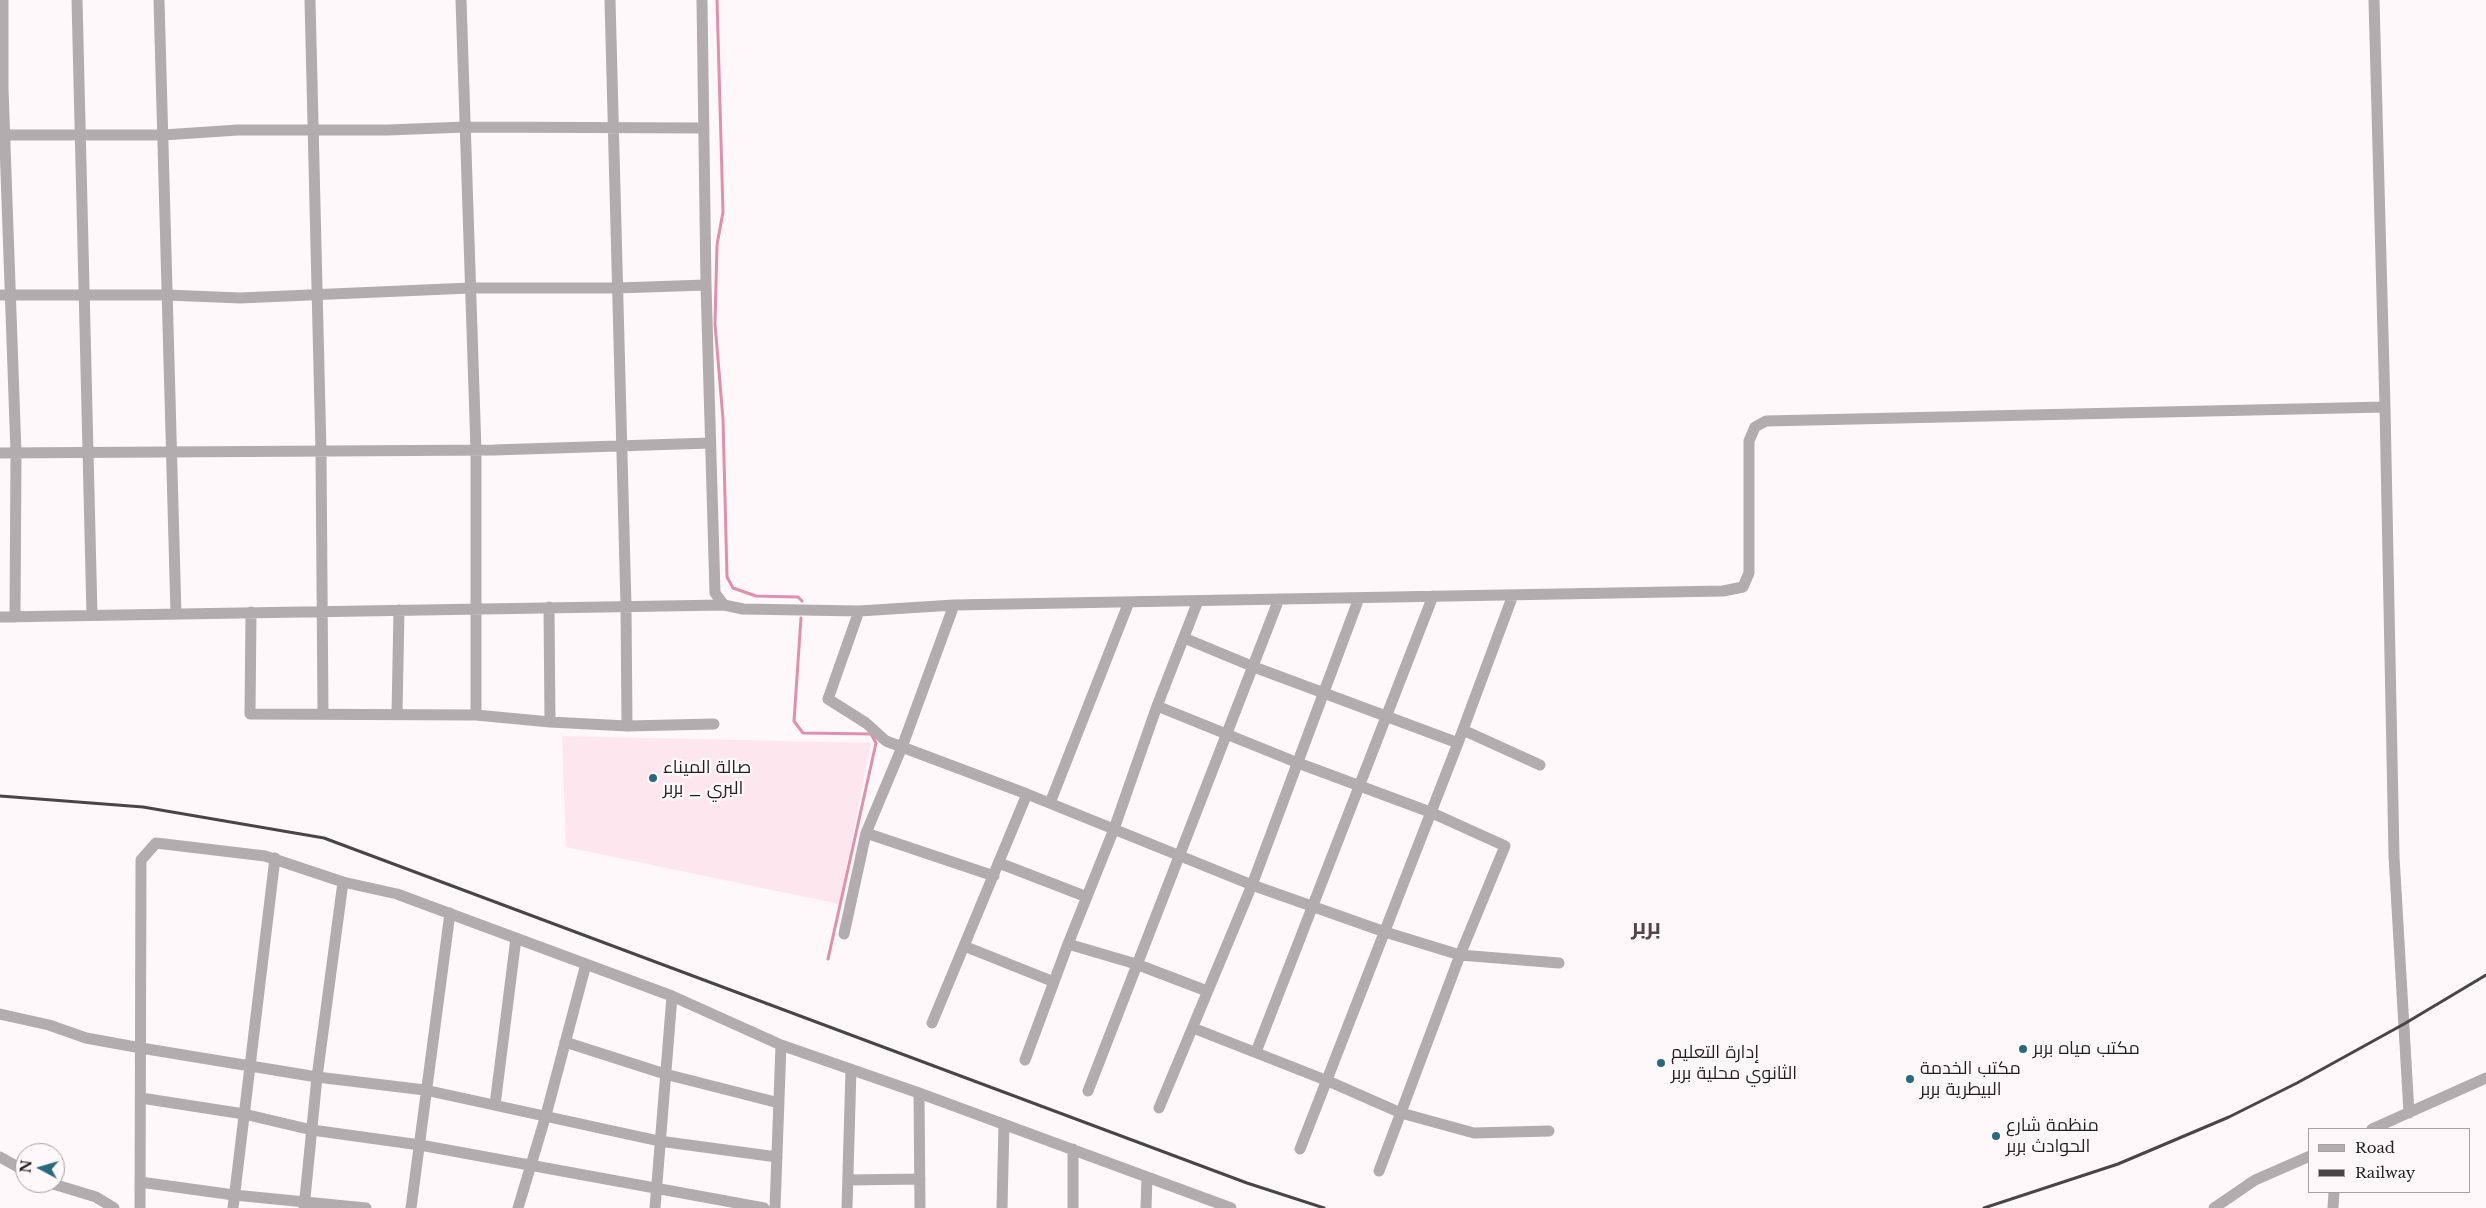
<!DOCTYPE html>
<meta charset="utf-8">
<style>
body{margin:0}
#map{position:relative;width:2486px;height:1208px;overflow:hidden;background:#fef8fa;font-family:"Libre Baskerville",serif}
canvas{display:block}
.legend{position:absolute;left:2308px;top:1128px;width:162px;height:65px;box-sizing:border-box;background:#fef8fa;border:1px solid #a7a1a3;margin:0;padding:6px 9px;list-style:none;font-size:15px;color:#251f21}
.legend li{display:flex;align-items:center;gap:10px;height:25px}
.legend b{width:25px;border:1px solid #a7a1a3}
.north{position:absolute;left:15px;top:1143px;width:50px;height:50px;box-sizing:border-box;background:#fef8fa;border:1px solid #a7a1a3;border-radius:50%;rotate:276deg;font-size:14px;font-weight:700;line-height:20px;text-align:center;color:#251f21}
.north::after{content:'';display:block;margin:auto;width:18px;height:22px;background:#29697d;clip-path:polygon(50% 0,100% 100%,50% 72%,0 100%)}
</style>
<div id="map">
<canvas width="2486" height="1208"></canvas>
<ul class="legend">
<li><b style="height:6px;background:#b2acae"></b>Road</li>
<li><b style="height:6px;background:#4a4446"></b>Railway</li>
</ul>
<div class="north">N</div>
</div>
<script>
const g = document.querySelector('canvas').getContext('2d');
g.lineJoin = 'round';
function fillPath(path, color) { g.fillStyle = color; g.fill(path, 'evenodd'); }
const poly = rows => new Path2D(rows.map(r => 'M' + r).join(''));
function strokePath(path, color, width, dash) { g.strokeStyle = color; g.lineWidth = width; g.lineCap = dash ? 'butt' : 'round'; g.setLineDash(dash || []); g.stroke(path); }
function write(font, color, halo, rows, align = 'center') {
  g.font = font + ' "Libre Baskerville",Cairo,serif'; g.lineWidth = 5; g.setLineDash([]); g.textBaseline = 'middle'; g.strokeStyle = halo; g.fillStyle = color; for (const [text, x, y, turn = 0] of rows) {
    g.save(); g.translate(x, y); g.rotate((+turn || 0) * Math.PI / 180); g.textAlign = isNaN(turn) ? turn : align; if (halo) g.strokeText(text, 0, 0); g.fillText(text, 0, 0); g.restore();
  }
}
fillPath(poly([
 [562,736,871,743,839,904,566,847]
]), '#fee6ee');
strokePath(poly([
 [717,0,723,212,717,245,715,324,723,419,727,577,733,588,756,596,798,597,802,601],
 [801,618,794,721,803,733,871,734,876,743,828,959]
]), '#e08fad', 3);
strokePath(poly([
 [3,0,3,89,16,453,15,617],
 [77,0,92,615],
 [159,0,176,614],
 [310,0,321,451,323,714],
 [461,0,476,450,476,715],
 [610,0,626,606,627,726],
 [702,0,706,285,715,593,724,605,743,609,859,611,954,605,1723,591,1743,587,1749,573,1749,441,1755,427,1766,421,2385,407,2374,0],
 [0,135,163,135,238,130,388,130,465,127,704,128],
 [0,295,167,295,240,298,470,288,618,288,706,285],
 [2385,407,2394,856,2409,1113],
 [0,453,494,450,710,443],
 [859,611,828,699,866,723,886,741,1027,794,1252,885,1385,932,1460,955,1559,963],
 [251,612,250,714,476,715,550,722,549,607],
 [0,617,724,605],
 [1184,638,1254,667,1458,743],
 [1157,706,1298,763,1430,812,1505,846,1460,955,1379,1171],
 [397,714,399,610],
 [550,722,627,726,714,724],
 [1463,730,1540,765],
 [1050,803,1129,602],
 [866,833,994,876],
 [999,863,1087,897],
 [844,934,866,833,902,747,954,605],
 [1068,944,1136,964,1207,991],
 [964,946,1054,982],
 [0,1014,49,1025,86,1038,141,1048,317,1077,425,1090,659,1141,777,1157],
 [932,1023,1027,794],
 [1193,1028,1328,1081,1401,1113,1474,1133,1549,1131],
 [565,1042,665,1074,779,1103],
 [1256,1052,1433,596],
 [1025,1060,1068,944,1114,829,1157,706,1198,601],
 [1088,1091,1279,599],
 [919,1093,920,1208],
 [141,1098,244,1114,312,1130,420,1145,764,1208],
 [495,1105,516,938],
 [1159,1108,1252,885,1359,598],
 [2372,1129,2486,1078],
 [1300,1149,1458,743,1513,595],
 [0,1157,25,1171],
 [848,1180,920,1179],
 [140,1182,234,1195,366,1208],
 [50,1183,96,1197,114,1208],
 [140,1208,141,860,156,843,265,856,343,882,397,894,672,996,781,1045,919,1093,1231,1208],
 [233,1208,275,858],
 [304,1208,317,1077,343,882],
 [411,1208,450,913],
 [518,1208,546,1115,586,964],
 [655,1208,672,996],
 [775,1208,781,1045],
 [847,1208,851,1069],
 [1002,1208,1004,1124],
 [1073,1208,1073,1149],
 [1146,1208,1147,1177],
 [2214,1208,2255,1180,2310,1156],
 [2333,1208,2334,1192]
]), '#b2acae', 11);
strokePath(poly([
 [0,796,143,807,324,838,1247,1183,1324,1208],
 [1984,1208,2118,1164,2229,1117,2297,1083,2404,1024,2486,975]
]), '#4a4446', 3);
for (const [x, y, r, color] of [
 [653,778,5,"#29697d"],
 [2023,1049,5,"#29697d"],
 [1661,1063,5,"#29697d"],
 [1910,1079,5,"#29697d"],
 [1996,1136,5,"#29697d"]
]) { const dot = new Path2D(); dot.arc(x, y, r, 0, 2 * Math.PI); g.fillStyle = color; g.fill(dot); strokePath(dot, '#fef8fa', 2); }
write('18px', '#251f21', '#fef8fa', [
 ["صالة الميناء",663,768],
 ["البري _ بربر",663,789],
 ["مكتب مياه بربر",2033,1049],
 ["إدارة التعليم",1671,1053],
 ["الثانوي محلية بربر",1671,1074],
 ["مكتب الخدمة",1920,1069],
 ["البيطرية بربر",1920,1090],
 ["منظمة شارع",2006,1126],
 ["الحوادث بربر",2006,1147]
], 'left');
write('bold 22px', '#53464b', '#fef8fa', [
 ["بربر",1646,928]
]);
</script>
